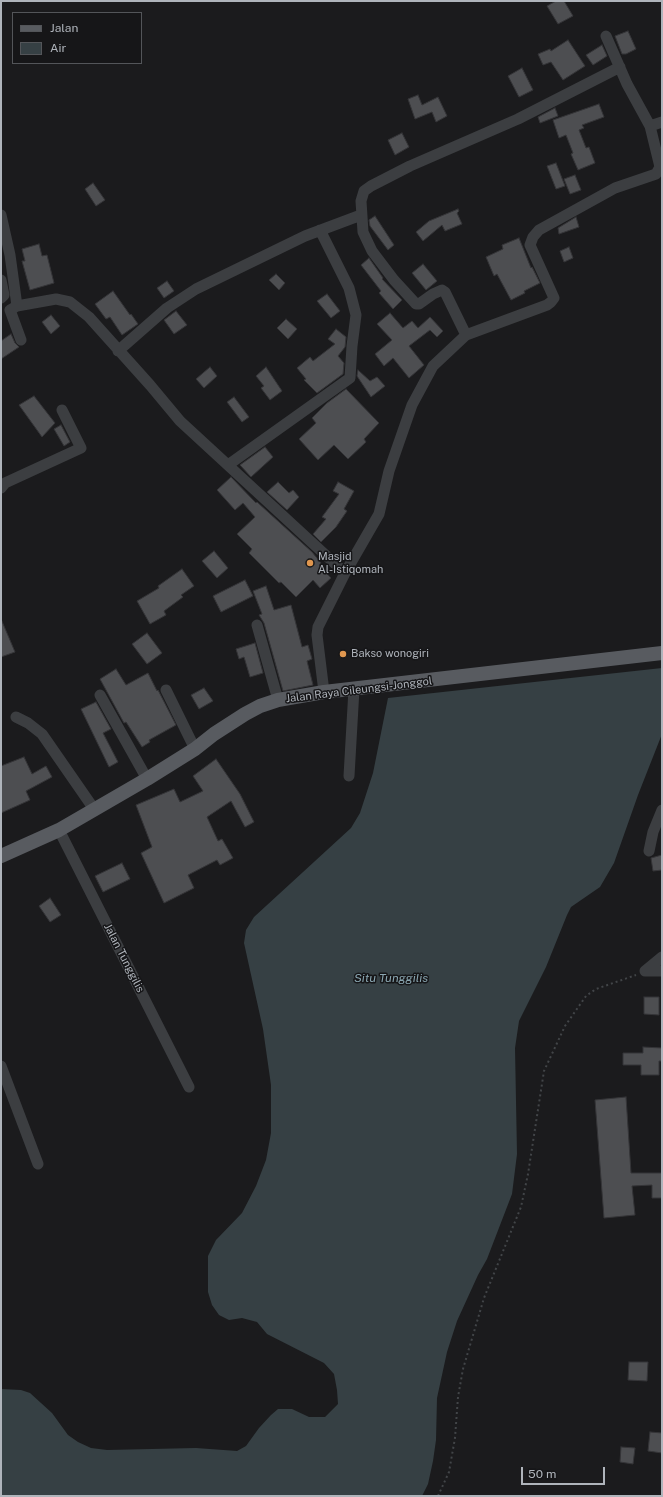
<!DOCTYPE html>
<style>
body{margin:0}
#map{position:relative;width:663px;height:1497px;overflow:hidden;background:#1b1b1d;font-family:"Public Sans",sans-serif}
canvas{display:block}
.frame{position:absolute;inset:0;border:2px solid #afb4bb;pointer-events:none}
.legend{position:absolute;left:12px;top:12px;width:130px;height:52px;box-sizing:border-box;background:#161618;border:1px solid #535559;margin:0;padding:5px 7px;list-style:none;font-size:12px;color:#afb4bb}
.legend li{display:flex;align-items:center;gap:8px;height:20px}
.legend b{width:20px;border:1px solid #535559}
.scale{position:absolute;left:521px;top:1467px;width:84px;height:18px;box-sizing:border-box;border:2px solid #afb4bb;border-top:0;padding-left:5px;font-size:12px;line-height:14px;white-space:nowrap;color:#afb4bb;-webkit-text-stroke:3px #161618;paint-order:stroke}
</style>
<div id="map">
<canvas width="663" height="1497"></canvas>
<div class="frame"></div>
<ul class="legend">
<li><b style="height:5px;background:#585b60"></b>Jalan</li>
<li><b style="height:11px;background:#364044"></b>Air</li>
</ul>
<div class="scale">50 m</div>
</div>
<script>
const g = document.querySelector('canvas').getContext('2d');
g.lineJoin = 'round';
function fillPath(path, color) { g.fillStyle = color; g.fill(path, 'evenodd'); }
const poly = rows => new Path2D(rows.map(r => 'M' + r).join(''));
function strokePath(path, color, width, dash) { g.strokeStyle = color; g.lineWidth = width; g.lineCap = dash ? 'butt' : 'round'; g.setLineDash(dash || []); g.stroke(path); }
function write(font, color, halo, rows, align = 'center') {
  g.font = font + ' "Public Sans",sans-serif'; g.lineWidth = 3; g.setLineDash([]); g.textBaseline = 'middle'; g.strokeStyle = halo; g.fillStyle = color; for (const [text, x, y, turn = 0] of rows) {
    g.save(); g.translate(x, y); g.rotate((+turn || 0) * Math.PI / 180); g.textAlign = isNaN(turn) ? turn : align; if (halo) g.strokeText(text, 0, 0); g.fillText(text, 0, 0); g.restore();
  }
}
fillPath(poly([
 [662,668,662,734,638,795,614,863,600,887,571,907,567,915,546,967,519,1021,515,1048,517,1154,512,1194,487,1259,478,1275,457,1321,447,1352,437,1398,436,1440,433,1461,428,1484,422,1496,1,1496,1,1389,21,1390,30,1393,52,1413,68,1435,78,1442,91,1448,107,1450,196,1448,237,1451,246,1446,259,1428,271,1415,278,1409,292,1409,309,1417,325,1417,338,1404,337,1390,334,1374,324,1363,267,1334,257,1322,242,1318,229,1320,219,1315,212,1305,208,1292,208,1256,216,1240,242,1213,256,1186,266,1160,271,1133,271,1085,263,1029,244,943,246,930,254,917,351,828,360,813,373,773,388,698]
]), '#364044');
const building = poly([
 [556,1,564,1,573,16,558,24,547,6,556,1],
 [628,31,636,49,626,54,622,54,615,36,628,31],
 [568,40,585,66,563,80,551,62,543,65,538,54,550,49,551,51,568,40],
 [602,45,607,56,593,65,586,55,602,45],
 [522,68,533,90,519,97,508,76,522,68],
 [418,95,422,105,438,97,447,116,436,122,432,112,415,119,408,99,418,95],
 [599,104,604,117,582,125,584,128,579,130,586,148,589,147,595,163,578,170,571,154,573,153,566,135,559,138,553,120,599,104],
 [555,108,558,116,540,123,538,117,555,108],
 [402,133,409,147,395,155,388,140,402,133],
 [556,163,565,186,556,189,547,166,556,163],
 [575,175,581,190,570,194,564,179,575,175],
 [93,183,105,200,96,206,85,189,93,183],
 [458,209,459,211,457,213,462,224,445,231,442,225,423,241,416,232,429,221,458,209],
 [375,216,394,245,388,250,370,226,369,220,375,216],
 [576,217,579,227,559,234,558,228,576,217],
 [519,238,531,268,532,267,540,283,524,291,525,293,511,300,497,274,494,276,486,257,503,249,502,245,519,238],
 [39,244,42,256,47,255,54,283,30,290,22,261,25,261,22,249,39,244],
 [569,247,573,258,564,262,560,251,569,247],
 [369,258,383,278,382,279,402,300,393,309,379,293,381,291,361,265,369,258],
 [423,264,437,281,426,290,412,273,423,264],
 [276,274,285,283,279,290,269,280,276,274],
 [167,281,174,291,164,298,157,288,167,281],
 [113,291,130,315,131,314,138,324,122,335,110,317,106,319,95,304,113,291],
 [327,294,340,311,331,318,317,301,327,294],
 [176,311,187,325,174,334,164,320,176,311],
 [390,313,403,328,412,321,418,328,430,317,443,331,437,337,430,330,409,346,424,365,409,378,393,358,384,366,375,354,392,340,377,324,390,313],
 [51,315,60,326,51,334,42,322,51,315],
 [286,319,297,329,288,339,277,328,286,319],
 [336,329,346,337,345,347,338,356,344,363,343,374,317,393,304,380,306,379,297,368,310,357,313,361,335,344,328,339,336,329],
 [11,334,15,343,19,347,1,359,1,341,11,334],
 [210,367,217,376,204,388,196,379,210,367],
 [266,367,282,391,270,400,261,388,264,386,256,376,266,367],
 [358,370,370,381,377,377,385,386,371,397,357,376,358,370],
 [346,389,379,423,364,439,366,442,348,459,334,445,318,460,299,439,316,423,312,418,327,403,346,389],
 [34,396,55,423,42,437,19,405,34,396],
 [234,397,249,417,242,422,227,402,234,397],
 [61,425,70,442,64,446,54,429,61,425],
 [265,447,273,457,251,477,240,465,265,447],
 [231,477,256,503,257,502,312,552,321,563,319,565,331,578,320,588,313,580,296,597,281,582,279,583,249,553,252,549,237,534,255,517,243,503,235,510,217,490,231,477],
 [278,482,289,493,293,490,299,497,287,510,267,492,278,482],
 [338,482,354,491,344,509,347,511,336,527,321,542,313,534,326,519,322,517,339,494,333,491,338,482],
 [214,551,228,568,217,578,202,561,214,551],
 [182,569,194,586,181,595,183,597,164,611,166,615,150,624,137,601,159,588,158,586,182,569],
 [245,580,253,596,221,612,213,596,245,580],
 [266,586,274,610,291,605,302,647,308,645,312,659,307,661,313,685,283,691,264,623,259,615,262,614,253,591,266,586],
 [1,619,15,652,1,657,1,619],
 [147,633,162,653,147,664,132,644,147,633],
 [255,643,263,673,250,677,244,657,239,659,236,649,255,643],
 [116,669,126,685,148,673,157,691,158,690,176,725,149,740,150,742,142,747,126,722,124,723,100,679,116,669],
 [204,688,213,701,199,709,191,695,204,688],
 [96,702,111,729,103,733,118,762,109,767,81,709,96,702],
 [24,757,32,774,46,766,52,777,26,791,30,800,1,813,1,766,24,757],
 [216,759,240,794,254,822,245,827,231,801,207,817,218,841,222,839,233,858,220,865,217,860,188,875,194,888,164,903,141,853,152,847,136,805,174,789,180,802,203,791,193,776,216,759],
 [662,855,662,870,653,871,651,858,662,855],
 [122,863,130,879,103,892,95,876,122,863],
 [50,898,61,915,50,922,39,906,50,898],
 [644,997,659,997,659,1015,644,1014,644,997],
 [643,1047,662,1048,662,1061,659,1061,659,1075,641,1075,641,1065,623,1065,623,1053,643,1053,643,1047],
 [626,1097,631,1173,662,1173,662,1198,652,1198,652,1185,632,1186,635,1215,604,1218,595,1100,626,1097],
 [629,1362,648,1362,647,1381,628,1380,629,1362],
 [650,1432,662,1433,662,1453,648,1451,650,1432],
 [621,1447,635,1448,633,1464,620,1462,621,1447]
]);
fillPath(building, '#4d4e51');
strokePath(building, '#353538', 1);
strokePath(poly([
 [438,1496,449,1472,455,1438,458,1397,463,1369,484,1298,521,1207,528,1174,544,1071,565,1026,586,996,596,989,636,975]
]), '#424548', 2, [2, 3]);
strokePath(poly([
 [606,36,627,84,650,126],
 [1,215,10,255,17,306],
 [1,280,4,295,1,298],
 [466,335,445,292,442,290,433,294,419,304,416,304,394,280,372,251,363,232,361,201,364,191,371,186,410,166,518,119,620,67],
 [21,340,10,310,17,306,56,299,70,302,89,317,150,385,180,421,345,573],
 [118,351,167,308,196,289,305,236,361,215],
 [228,465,350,378,352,346,356,315,349,288,320,230],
 [1,488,5,483,81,448,62,410],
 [257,625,278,700],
 [166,690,195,749],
 [324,692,317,635,318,627,345,573,379,514,389,471,412,405,433,366,466,335,547,305,551,302,554,298,530,245,533,237,539,230,615,188,656,174,660,167,650,126,662,122],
 [100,695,147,779],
 [16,717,28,723,42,734,94,809],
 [349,776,354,689],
 [59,830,189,1087],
 [649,851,653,832,662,810],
 [645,971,662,957],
 [645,971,662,971],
 [1,1066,38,1164]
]), '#3c3e41', 11);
strokePath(poly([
 [1,856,59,830,147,779,195,749,214,734,245,714,260,706,278,700,324,692,662,653]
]), '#585b60', 14);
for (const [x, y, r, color] of [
 [310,563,4,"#e0974f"],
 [343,654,4,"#e0974f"]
]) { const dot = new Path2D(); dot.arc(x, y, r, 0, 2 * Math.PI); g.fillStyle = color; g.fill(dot); strokePath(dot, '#161618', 1.5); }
write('11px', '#afb4bb', '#161618', [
 ["Masjid",318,557],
 ["Al-Istiqomah",318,570],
 ["Bakso wonogiri",351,654]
], 'left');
write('11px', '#afb4bb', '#161618', [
 ["Jalan Raya Cileungsi-Jonggol",359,690,-7],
 ["Jalan Tunggilis",124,958,63]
]);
write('italic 12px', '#8aa6b1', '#161618', [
 ["Situ Tunggilis",391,978]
]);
</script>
